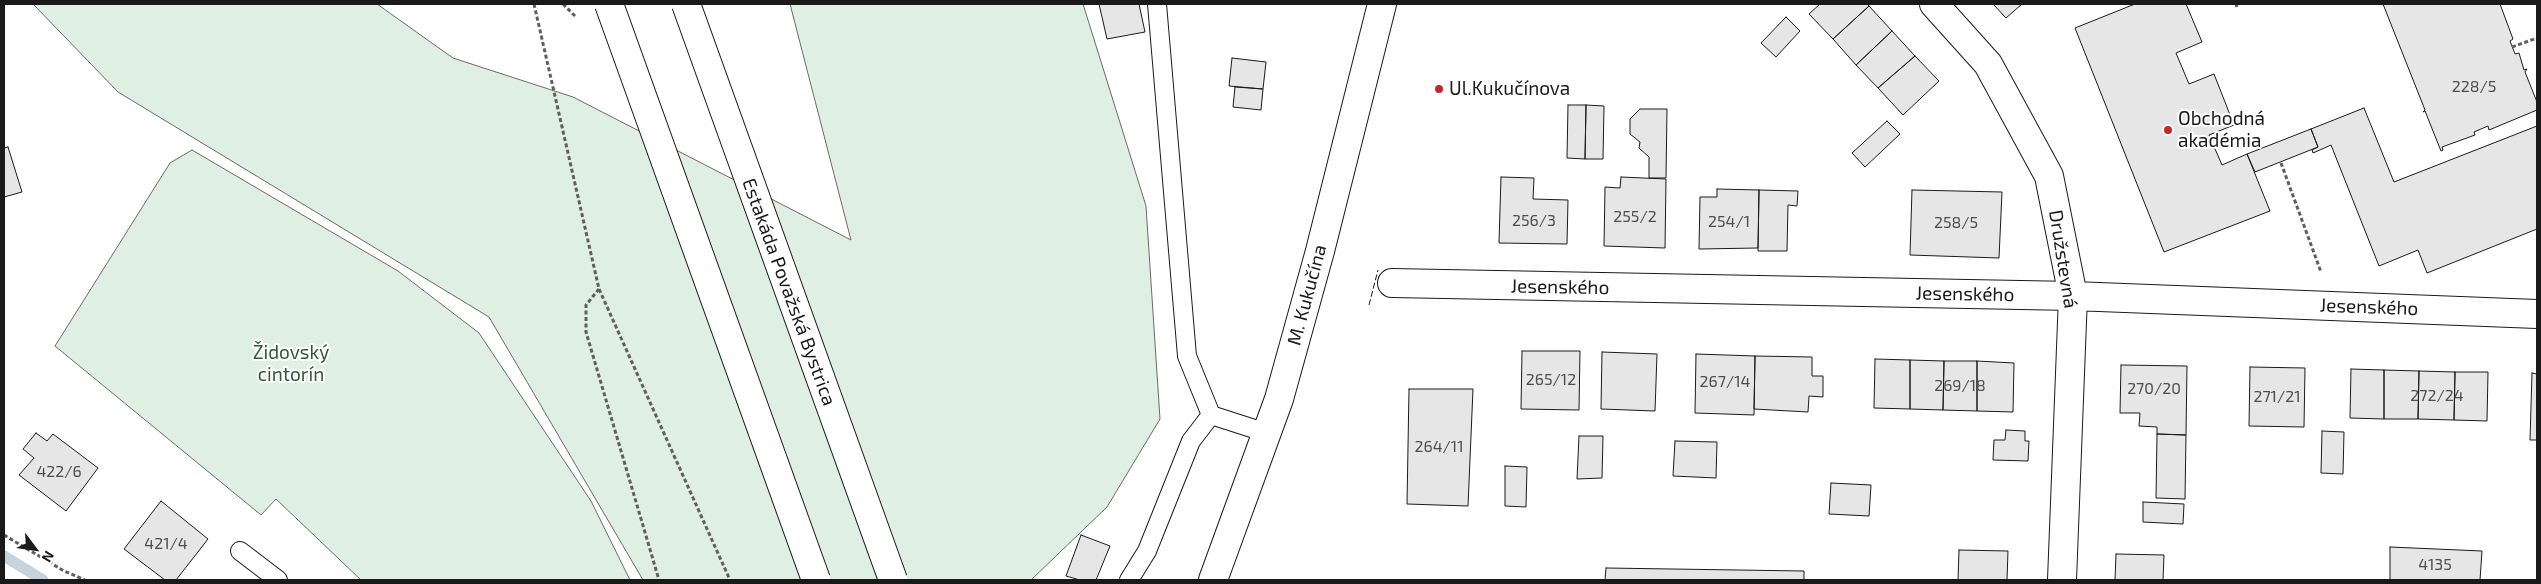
<!DOCTYPE html>
<meta charset="utf-8">
<style>
body{margin:0}
#map{position:relative;width:2541px;height:584px;overflow:hidden;background:#fff;font-family:"Exo 2",sans-serif}
canvas{display:block}
.frame{position:absolute;inset:0;border:5px solid #1a1a1a;pointer-events:none}
.north{position:absolute;left:10px;top:524px;width:50px;height:50px;-webkit-text-stroke:4px #fff;paint-order:stroke;rotate:121deg;font-size:14px;font-weight:700;line-height:20px;text-align:center;color:#1a1a1a}
.north::after{content:'';display:block;margin:auto;width:18px;height:22px;background:#1a1a1a;clip-path:polygon(50% 0,100% 100%,50% 72%,0 100%)}
</style>
<div id="map">
<canvas width="2541" height="584"></canvas>
<div class="frame"></div>
<div class="north">N</div>
</div>
<script>
const g = document.querySelector('canvas').getContext('2d');
g.lineJoin = 'round';
function fillPath(path, color) { g.fillStyle = color; g.fill(path, 'evenodd'); }
const poly = rows => new Path2D(rows.map(r => 'M' + r).join(''));
function strokePath(path, color, width, dash) { g.strokeStyle = color; g.lineWidth = width; g.lineCap = dash ? 'butt' : 'round'; g.setLineDash(dash || []); g.stroke(path); }
function write(font, color, halo, rows, align = 'center') {
  g.font = font + ' "Exo 2",sans-serif'; g.lineWidth = 4; g.setLineDash([]); g.textBaseline = 'middle'; g.strokeStyle = halo; g.fillStyle = color; for (const [text, x, y, turn = 0] of rows) {
    g.save(); g.translate(x, y); g.rotate((+turn || 0) * Math.PI / 180); g.textAlign = isNaN(turn) ? turn : align; if (halo) g.strokeText(text, 0, 0); g.fillText(text, 0, 0); g.restore();
  }
}
const green = poly([
 [33,4,377,4,453,58,573,97,851,240,790,4,1083,4,1146,206,1160,419,1107,507,1031,580,643,580,489,317,118,92,33,4],
 [192,150,398,271,479,333,591,501,630,580,361,580,276,499,261,515,55,346,170,163,192,150]
]);
fillPath(green, '#e0efe3');
strokePath(green, '#6a6a6a', 1);
strokePath(poly([
 [4,556,43,580]
]), '#c6d2dc', 11);
const building = poly([
 [1099,4,1139,4,1145,32,1107,39,1099,4],
 [1820,4,1867,4,1869,6,1833,39,1809,14,1820,4],
 [1993,4,2022,4,2006,18,1993,4],
 [2135,4,2186,4,2202,42,2176,53,2189,84,2214,74,2234,125,2209,135,2222,165,2247,154,2270,211,2164,252,2075,28,2135,4],
 [2383,4,2500,4,2513,39,2510,41,2515,54,2519,53,2524,70,2527,69,2525,72,2537,102,2537,110,2489,130,2488,126,2474,132,2475,135,2442,147,2443,150,2441,151,2425,111,2423,112,2425,110,2383,4],
 [1869,6,1892,31,1856,65,1833,39,1869,6],
 [1786,17,1800,31,1776,57,1761,43,1786,17],
 [1892,31,1915,56,1878,88,1856,65,1892,31],
 [1915,56,1939,81,1903,115,1878,88,1915,56],
 [1232,58,1266,62,1263,89,1229,86,1232,58],
 [1235,87,1263,89,1261,110,1233,107,1235,87],
 [1568,105,1586,105,1585,159,1567,158,1568,105],
 [1586,105,1604,106,1603,159,1585,159,1586,105],
 [2364,108,2394,182,2537,126,2537,229,2427,273,2418,250,2379,266,2331,145,2313,153,2312,150,2318,147,2311,129,2364,108],
 [1640,109,1667,109,1666,178,1649,178,1649,157,1639,148,1640,142,1630,134,1630,119,1640,109],
 [1887,121,1900,134,1865,167,1852,153,1887,121],
 [2311,129,2318,147,2255,172,2247,154,2311,129],
 [8,147,22,192,4,197,4,148,8,147],
 [1501,177,1534,178,1533,199,1568,200,1567,244,1499,243,1501,177],
 [1621,177,1666,179,1665,248,1604,246,1605,187,1620,188,1621,177],
 [1717,189,1759,190,1758,248,1699,249,1700,197,1717,197,1717,189],
 [1759,190,1798,191,1797,206,1788,205,1787,251,1758,251,1759,190],
 [1912,190,2002,192,1999,258,1910,255,1912,190],
 [1522,351,1580,351,1579,410,1521,409,1522,351],
 [1602,352,1657,354,1655,411,1601,409,1602,352],
 [1696,354,1755,356,1754,415,1695,413,1696,354],
 [1755,356,1812,357,1812,376,1823,376,1823,397,1809,396,1808,412,1754,409,1755,356],
 [1875,359,1910,360,1910,409,1874,408,1875,359],
 [1910,360,1944,361,1943,410,1910,409,1910,360],
 [1944,361,1977,361,1977,411,1943,410,1944,361],
 [1977,361,2014,363,2013,412,1977,411,1977,361],
 [2121,365,2187,366,2186,435,2157,434,2157,427,2139,426,2140,413,2120,413,2121,365],
 [2250,367,2305,368,2304,427,2249,426,2250,367],
 [2351,369,2384,370,2384,419,2350,418,2351,369],
 [2384,370,2419,371,2418,419,2384,419,2384,370],
 [2419,371,2455,372,2454,420,2418,419,2419,371],
 [2455,372,2488,372,2487,421,2454,420,2455,372],
 [2532,373,2537,374,2537,440,2530,440,2532,373],
 [1409,389,1473,389,1468,506,1407,504,1409,389],
 [2006,430,2025,431,2025,441,2029,441,2028,461,1993,460,1994,440,2005,440,2006,430],
 [2322,431,2344,432,2343,474,2321,473,2322,431],
 [36,433,47,441,53,434,98,468,66,511,19,475,34,458,23,449,36,433],
 [2157,434,2186,435,2185,499,2156,498,2157,434],
 [1579,436,1603,436,1602,478,1577,479,1579,436],
 [1675,441,1717,442,1716,478,1673,476,1675,441],
 [1505,466,1527,467,1526,507,1505,506,1505,466],
 [1831,483,1871,485,1869,516,1829,514,1831,483],
 [161,501,208,539,176,580,165,580,124,549,161,501],
 [2143,502,2184,504,2183,524,2143,522,2143,502],
 [1081,535,1110,546,1096,580,1080,580,1066,576,1081,535],
 [2390,547,2482,551,2480,580,2390,580,2390,547],
 [1959,550,2008,551,2007,580,1958,580,1959,550],
 [2116,554,2164,555,2163,580,2115,580,2116,554],
 [1606,568,1804,571,1804,580,1605,580,1606,568]
]);
fillPath(building, '#e6e6e6');
strokePath(building, '#1a1a1a', 1);
const service = poly([
 [1157,4,1187,356,1211,415,1267,433],
 [240,551,278,580],
 [1129,580,1147,551,1191,441,1211,415]
]);
const minor = poly([
 [1934,4,1988,64,2049,176,2073,296,2062,580],
 [1392,283,2073,296,2537,314],
 [1213,580,1279,399,1320,251,1382,4]
]);
strokePath(service, '#1a1a1a', 20);
strokePath(minor, '#1a1a1a', 30);
strokePath(poly([
 [534,4,599,289,730,580],
 [563,4,575,16],
 [2236,4,2237,7],
 [2512,47,2537,38],
 [2281,163,2321,272],
 [599,289,586,305,586,332,659,580],
 [4,535,64,571,85,580]
]), '#5f5f5f', 3, [4, 2.5]);
strokePath(service, '#fff', 18);
strokePath(minor, '#fff', 28);
const motorwayBridge = poly([
 [609,4,816,580],
 [686,4,893,580]
]);
strokePath(motorwayBridge, '#1a1a1a', 30, []);
strokePath(motorwayBridge, '#fff', 28);
strokePath(poly([
 [1369,305,1378,270]
]), '#1a1a1a', 1, [6, 2.5]);
for (const [x, y, r, color] of [
 [1439,89,5,"#c62828"],
 [2168,130,5,"#c62828"]
]) { const dot = new Path2D(); dot.arc(x, y, r, 0, 2 * Math.PI); g.fillStyle = color; g.fill(dot); strokePath(dot, '#fff', 2); }
write('16px', '#4d4d4d', null, [
 ["228/5",2474,87],
 ["255/2",1635,217],
 ["256/3",1534,221],
 ["254/1",1729,222],
 ["258/5",1956,223],
 ["265/12",1551,380],
 ["267/14",1725,382],
 ["269/18",1960,386],
 ["270/20",2154,389],
 ["272/24",2437,396],
 ["271/21",2277,397],
 ["264/11",1439,447],
 ["422/6",59,472],
 ["421/4",166,544],
 ["4135",2435,565]
]);
write('19px', '#1a1a1a', '#fff', [
 ["Ul.Kukučínova",1449,89],
 ["Obchodná",2178,119],
 ["akadémia",2178,141]
], 'left');
write('19px', '#1a1a1a', '#fff', [
 ["Družstevná",2063,259,81],
 ["Jesenského",1560,287,1],
 ["Estakáda Považská Bystrica",789,292,70],
 ["Jesenského",1965,294,1],
 ["M. Kukučína",1307,295,-75],
 ["Jesenského",2369,307,2]
]);
write('19px', '#2b5a34', '#fff', [
 ["Židovský",291,353],
 ["cintorín",291,375]
]);
</script>
